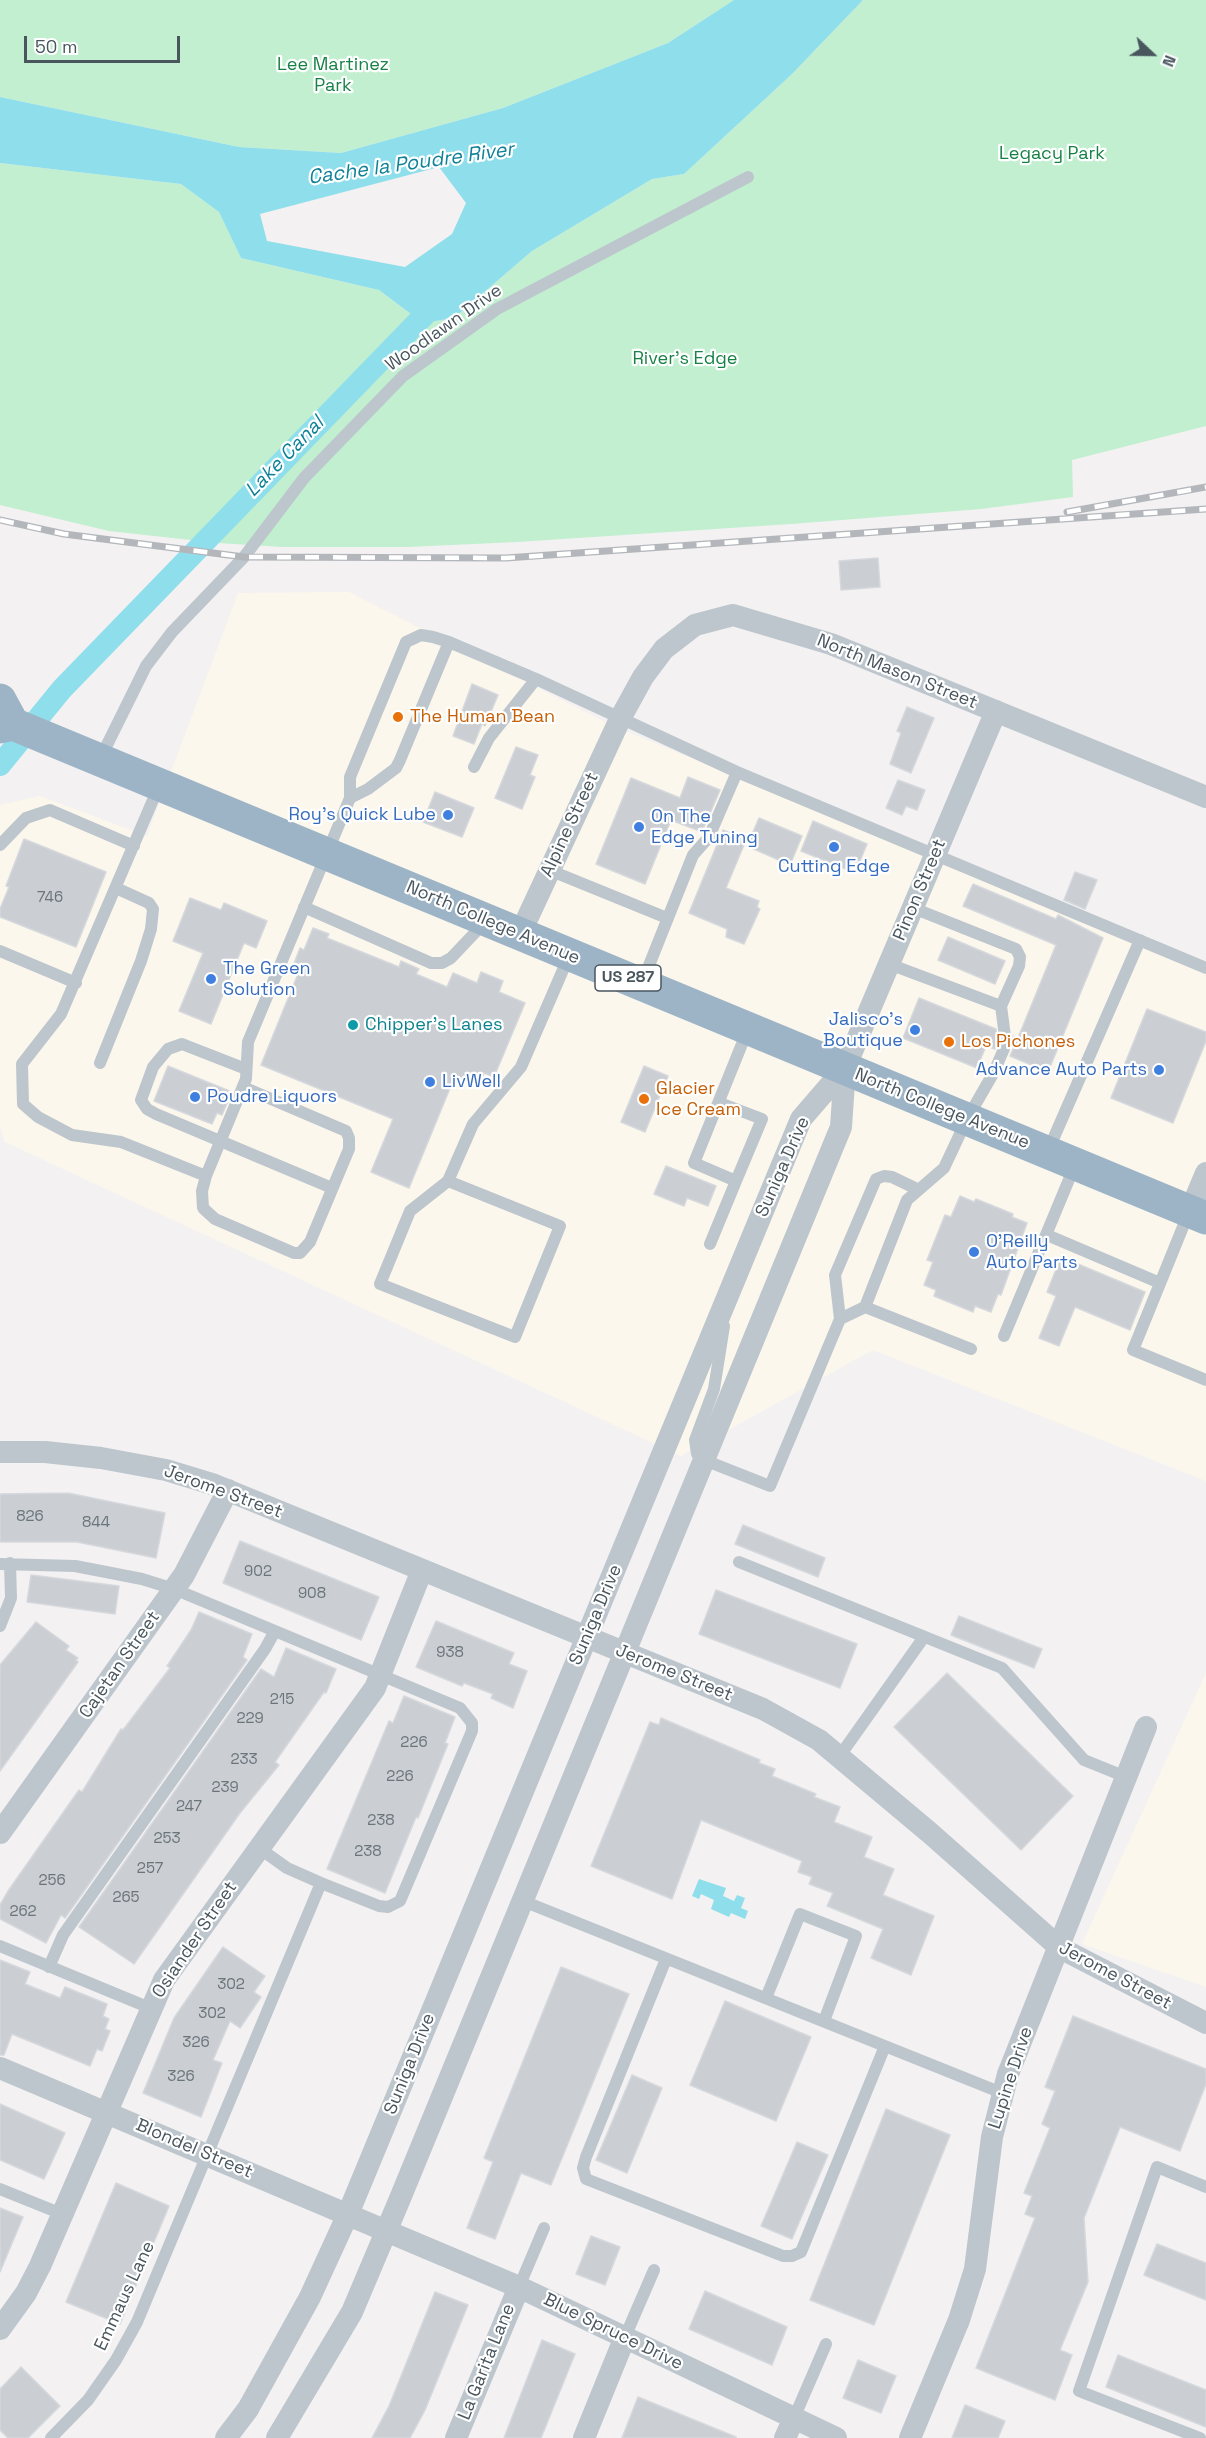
<!DOCTYPE html>
<style>
body{margin:0}
#map{position:relative;width:1206px;height:2438px;overflow:hidden;background:#f3f1f1;font-family:"Space Grotesk",sans-serif}
canvas{display:block}
.north{position:absolute;left:1122px;top:24px;width:60px;height:60px;-webkit-text-stroke:4px #fff;paint-order:stroke;rotate:112deg;font-size:16px;font-weight:700;line-height:24px;text-align:center;color:#49565e}
.north::after{content:'';display:block;margin:auto;width:21px;height:27px;background:#49565e;clip-path:polygon(50% 0,100% 100%,50% 72%,0 100%)}
.scale{position:absolute;left:24px;top:36px;width:156px;height:27px;box-sizing:border-box;border:3px solid #49565e;border-top:0;padding-left:8px;font-size:18px;line-height:21px;white-space:nowrap;color:#49565e;-webkit-text-stroke:4px #fff;paint-order:stroke}
</style>
<div id="map">
<canvas width="1206" height="2438"></canvas>
<div class="north">N</div>
<div class="scale">50 m</div>
</div>
<script>
const g = document.querySelector('canvas').getContext('2d');
g.lineJoin = 'round';
function fillPath(path, color) { g.fillStyle = color; g.fill(path, 'evenodd'); }
const poly = rows => new Path2D(rows.map(r => 'M' + r).join(''));
function strokePath(path, color, width, dash) { g.strokeStyle = color; g.lineWidth = width; g.lineCap = dash ? 'butt' : 'round'; g.setLineDash(dash || []); g.stroke(path); }
function write(font, color, halo, rows, align = 'center') {
  g.font = font + ' "Space Grotesk",sans-serif'; g.lineWidth = 4.5; g.setLineDash([]); g.textBaseline = 'middle'; g.strokeStyle = halo; g.fillStyle = color; for (const [text, x, y, turn = 0] of rows) {
    g.save(); g.translate(x, y); g.rotate((+turn || 0) * Math.PI / 180); g.textAlign = isNaN(turn) ? turn : align; if (halo) g.strokeText(text, 0, 0); g.fillText(text, 0, 0); g.restore();
  }
}
fillPath(poly([
 [349,592,613,726,1206,969,1206,1481,873,1350,681,1456,5,1142,0,1127,0,805,40,796,147,836,238,593],
 [1206,1673,1206,1987,1082,1944]
]), '#fcf7ec');
fillPath(poly([
 [0,0,734,0,668,43,503,108,341,153,239,147,0,97],
 [863,0,1206,0,1206,426,1072,460,1073,497,981,509,791,524,517,542,407,547,282,547,218,543,109,531,0,505,0,163,181,184,219,212,241,258,379,290,423,323,454,318,532,251,652,179,684,174,792,74]
]), '#c1efd0');
fillPath(poly([
 [734,0,863,0,792,74,684,174,652,179,532,251,454,318,423,323,379,290,241,258,219,212,181,184,0,163,0,97,239,147,341,153,503,108,668,43],
 [439,167,466,203,452,234,405,267,267,241,260,214],
 [699,1879,726,1888,723,1896,734,1901,737,1895,745,1898,741,1908,748,1911,745,1919,731,1913,729,1917,711,1909,714,1900,701,1894,699,1899,692,1896]
]), '#8edeec');
strokePath(poly([
 [0,765,62,689,440,299]
]), '#8edeec', 22);
const building = poly([
 [878,558,880,587,841,590,839,561,878,558],
 [472,684,498,695,485,726,482,724,474,744,453,736,472,684],
 [907,707,934,718,911,773,890,764,901,733,897,731,907,707],
 [516,747,538,755,530,775,535,777,522,809,495,798,516,747],
 [688,777,720,790,702,832,671,820,645,884,596,864,631,778,680,798,688,777],
 [898,780,925,790,917,810,906,806,902,815,886,808,898,780],
 [435,792,474,808,462,837,423,822,435,792],
 [759,818,802,836,790,865,747,846,759,818],
 [813,821,867,844,855,873,801,851,813,821],
 [723,830,746,840,726,888,759,901,757,907,760,909,744,944,726,937,727,929,689,913,723,830],
 [24,839,106,872,76,947,0,917,0,909,9,887,6,886,24,839],
 [1075,872,1097,880,1085,909,1064,900,1075,872],
 [973,884,1056,919,1058,915,1103,938,1048,1072,1010,1056,1014,1047,1013,1036,1018,1038,1056,945,963,906,973,884],
 [190,898,221,910,224,903,267,921,256,948,244,943,211,1024,179,1011,203,953,173,941,190,898],
 [313,928,329,934,327,938,399,967,401,961,419,969,416,974,447,987,453,973,477,983,481,972,503,981,499,992,525,1003,494,1077,484,1073,479,1086,455,1076,409,1188,371,1172,393,1119,261,1065,300,969,293,966,300,948,304,950,313,928],
 [948,937,1005,961,995,984,938,960,948,937],
 [919,998,996,1029,998,1043,995,1049,986,1046,977,1068,903,1038,919,998],
 [1147,1009,1206,1032,1206,1041,1173,1123,1111,1098,1147,1009],
 [168,1066,232,1092,222,1115,217,1113,212,1124,154,1101,168,1066],
 [644,1066,668,1076,645,1132,621,1122,644,1066],
 [666,1166,716,1186,708,1206,687,1198,684,1206,654,1194,666,1166],
 [960,1196,974,1202,976,1199,1013,1214,1012,1217,1027,1223,1001,1295,998,1294,991,1312,975,1306,973,1312,934,1296,936,1290,924,1285,933,1262,927,1260,945,1215,951,1217,960,1196],
 [1061,1257,1145,1292,1130,1330,1075,1307,1059,1346,1039,1338,1056,1296,1047,1292,1061,1257],
 [68,1493,165,1513,156,1558,77,1542,0,1542,0,1494,68,1493],
 [743,1525,825,1558,818,1577,735,1544,743,1525],
 [240,1541,379,1597,361,1640,223,1583,240,1541],
 [31,1575,119,1586,115,1614,27,1602,31,1575],
 [716,1590,857,1644,840,1688,699,1634,716,1590],
 [199,1612,252,1634,243,1657,247,1660,65,1918,61,1915,46,1943,0,1919,0,1905,8,1891,79,1790,82,1792,121,1729,123,1730,170,1668,167,1666,191,1630,199,1612],
 [959,1616,1042,1649,1034,1668,951,1635,959,1616],
 [436,1621,514,1653,509,1664,527,1671,513,1708,491,1698,493,1694,464,1683,462,1686,416,1667,436,1621],
 [36,1622,69,1646,66,1650,78,1658,76,1660,78,1662,0,1771,0,1665,36,1622],
 [286,1648,336,1669,326,1693,324,1692,275,1762,279,1765,240,1813,134,1964,79,1927,261,1669,274,1677,286,1648],
 [947,1673,1073,1796,1021,1850,894,1727,947,1673],
 [404,1696,455,1717,445,1743,448,1744,418,1818,416,1817,385,1893,327,1869,389,1721,393,1723,404,1696],
 [661,1718,760,1760,759,1763,775,1769,772,1776,816,1794,814,1797,840,1807,834,1822,872,1837,864,1857,894,1869,883,1895,934,1916,911,1975,871,1958,883,1929,827,1906,833,1893,809,1884,812,1877,798,1872,802,1861,701,1820,672,1899,591,1866,650,1722,659,1725,661,1718],
 [223,1947,265,1976,254,1992,261,1997,240,2028,230,2021,213,2060,222,2063,201,2117,143,2093,174,2018,223,1947],
 [0,1960,30,1972,25,1984,60,1998,65,1987,107,2004,103,2016,109,2019,105,2029,110,2031,102,2051,97,2049,90,2066,12,2034,4,2055,0,2055,0,1960],
 [561,1967,629,1994,551,2185,521,2173,495,2239,467,2228,493,2162,484,2158,561,1967],
 [725,2001,811,2037,776,2121,690,2085,725,2001],
 [1073,2016,1206,2069,1206,2084,1180,2151,1120,2127,1084,2218,1088,2282,1060,2350,1072,2355,1055,2400,976,2368,1035,2218,1025,2214,1032,2196,1024,2193,1050,2128,1042,2124,1055,2091,1045,2087,1073,2016],
 [632,2075,662,2088,627,2173,596,2160,632,2075],
 [0,2104,65,2133,44,2179,0,2160,0,2104],
 [886,2109,950,2135,874,2325,810,2300,886,2109],
 [797,2142,828,2155,792,2239,761,2226,797,2142],
 [116,2183,169,2206,120,2324,66,2302,116,2183],
 [0,2208,23,2217,0,2272,0,2208],
 [591,2236,620,2247,605,2285,576,2274,591,2236],
 [1157,2244,1206,2263,1206,2300,1144,2275,1157,2244],
 [705,2291,787,2327,772,2365,689,2329,705,2291],
 [435,2292,468,2305,425,2410,410,2438,372,2438,389,2406,435,2292],
 [542,2340,575,2354,541,2438,504,2438,542,2340],
 [1118,2355,1206,2390,1206,2427,1106,2387,1118,2355],
 [858,2360,896,2376,881,2413,843,2398,858,2360],
 [21,2367,60,2406,28,2438,8,2438,0,2430,0,2389,21,2367],
 [638,2397,736,2437,736,2438,622,2438,638,2397],
 [965,2405,1005,2421,998,2438,952,2438,965,2405]
]);
fillPath(building, '#cbced3');
strokePath(building, '#d5d8dc', 1.5);
strokePath(poly([
 [449,642,400,760,396,768,368,789,350,798,350,777,406,642,421,635,433,637,449,642,456,645,536,679,737,772,1206,968],
 [100,759,146,666,172,632,244,557,304,478,403,376,497,309,748,177],
 [474,767,489,738,536,679],
 [159,786,61,1014,22,1064,23,1104,38,1117,72,1135,121,1142,206,1176],
 [0,845,26,818,50,810,134,846],
 [549,870,667,918],
 [304,907,431,963,442,963,451,958,486,921],
 [0,951,76,983],
 [889,964,1001,1006],
 [642,983,693,855,709,837,737,772],
 [100,1063,141,961,151,929,153,909,149,903,116,888],
 [246,1069,182,1044,168,1049,153,1067,141,1100,147,1109,156,1114,332,1188],
 [243,1087,346,1131,349,1138,349,1149,310,1242,300,1253,294,1253,215,1219,203,1208,202,1191,206,1176,246,1079,248,1042,350,798],
 [720,1103,762,1119,736,1181,694,1163,748,1029],
 [1048,1151,1140,940],
 [448,1181,560,1226,515,1337,380,1284,410,1211,448,1181,473,1124,521,1067,569,956],
 [1189,1212,1133,1350,1206,1380],
 [1047,1235,1160,1283],
 [710,1244,736,1181],
 [865,1307,971,1349],
 [840,1319,835,1275,876,1179,884,1176,892,1177,917,1189],
 [724,1326,714,1389,695,1440,697,1454,704,1460,770,1486,840,1319,865,1307,907,1200,944,1168,967,1119,994,1072,1006,1044,1001,1006,1019,966,1020,957,1016,949,913,908],
 [1004,1336,1075,1165],
 [739,1562,1002,1668,1084,1760,1126,1777],
 [0,1564,75,1566,142,1579,174,1589,460,1708,472,1723,472,1731,400,1901,388,1907,379,1906,321,1883,137,2322,116,2360,88,2400,51,2438],
 [0,1626,11,1598,10,1563],
 [839,1757,924,1637],
 [259,1848,287,1868,321,1883],
 [523,1901,1002,2093],
 [0,1946,150,2008],
 [666,1959,586,2157,583,2168,586,2179,783,2256,792,2256,801,2252,885,2046],
 [49,1967,63,1935,265,1649,275,1631],
 [766,1998,800,1914,856,1936,824,2021],
 [0,2189,62,2214],
 [519,2287,544,2228],
 [625,2337,654,2270],
 [794,2418,826,2344],
 [1200,2438,1079,2391,1157,2167,1206,2187]
]), '#bdc6cd', 12);
strokePath(poly([
 [520,934,621,717,643,677,664,649,695,625,733,615,831,644,1206,797],
 [1190,1211,1206,1173],
 [0,1452,45,1452,101,1458,166,1470,212,1484,763,1709,819,1740,930,1833,1060,1948,1206,2023],
 [0,1833,184,1575,228,1490],
 [0,2068,519,2287,836,2438],
 [0,2329,26,2293,40,2266,164,1980,375,1688,422,1570],
 [226,2438,248,2409,310,2297,348,2214,801,1119,845,1068,996,711],
 [277,2438,352,2312,399,2201,841,1127,845,1068],
 [456,2438,519,2287],
 [584,2438,625,2337],
 [785,2438,794,2418],
 [910,2438,959,2320,975,2269,992,2137,1008,2074,1146,1727]
]), '#bdc6cd', 22);
strokePath(poly([
 [0,700,13,724],
 [0,727,13,724,1206,1218]
]), '#9db4c7', 33);
const rail = poly([
 [1067,512,1206,487],
 [0,520,64,534,244,557,506,558,1206,509]
]);
strokePath(rail, '#b3b7bb', 7);
strokePath(rail, '#fff', 4.5, [14]);
for (const [x, y, r, color] of [
 [398,717,6,"#e8710a"],
 [448,815,6,"#3f7fe0"],
 [639,827,6,"#3f7fe0"],
 [834,847,6,"#3f7fe0"],
 [211,979,6,"#3f7fe0"],
 [353,1025,6,"#0f9aa8"],
 [915,1030,6,"#3f7fe0"],
 [949,1042,6,"#e8710a"],
 [1159,1070,6,"#3f7fe0"],
 [430,1082,6,"#3f7fe0"],
 [195,1097,6,"#3f7fe0"],
 [644,1099,6,"#e8710a"],
 [974,1252,6,"#3f7fe0"]
]) { const dot = new Path2D(); dot.arc(x, y, r, 0, 2 * Math.PI); g.fillStyle = color; g.fill(dot); strokePath(dot, '#fff', 2); }
write('15px', '#6a747b', null, [
 ["746",50,898],
 ["826",30,1517],
 ["844",96,1523],
 ["902",258,1572],
 ["908",312,1594],
 ["938",450,1653],
 ["215",282,1700],
 ["229",250,1719],
 ["226",414,1743],
 ["233",244,1760],
 ["226",400,1777],
 ["239",225,1788],
 ["247",189,1807],
 ["238",381,1821],
 ["253",167,1839],
 ["238",368,1852],
 ["257",150,1869],
 ["256",52,1881],
 ["265",126,1898],
 ["262",23,1912],
 ["302",231,1985],
 ["302",212,2014],
 ["326",196,2043],
 ["326",181,2077]
]);
for (const [x, y, w] of [
 [628,978,66]
]) { const box = new Path2D(); box.roundRect(x - w / 2, y - 13, w, 26, 4.5); g.fillStyle = '#fff'; g.fill(box); strokePath(box, '#49565e', 1.5); }
write('bold 16px', '#49565e', null, [
 ["US 287",628,978]
]);
write('18px', '#188146', '#fff', [
 ["Lee Martinez",333,65],
 ["Park",333,86],
 ["Legacy Park",1052,154],
 ["River's Edge",685,359]
]);
write('18px', '#49565e', '#fff', [
 ["Woodlawn Drive",444,328,-35],
 ["North Mason Street",897,672,22],
 ["Alpine Street",570,825,-65],
 ["Pinon Street",920,890,-67],
 ["North College Avenue",493,923,23],
 ["North College Avenue",942,1109,22],
 ["Suniga Drive",783,1167,-66],
 ["Jerome Street",223,1492,20],
 ["Suniga Drive",596,1615,-67],
 ["Cajetan Street",120,1665,-55],
 ["Jerome Street",674,1673,22],
 ["Osiander Street",195,1940,-56],
 ["Jerome Street",1115,1976,28],
 ["Suniga Drive",410,2064,-68],
 ["Lupine Drive",1011,2078,-72],
 ["Blondel Street",194,2149,23],
 ["Emmaus Lane",125,2296,-65],
 ["Blue Spruce Drive",613,2332,26],
 ["La Garita Lane",487,2362,-68]
]);
write('18px', '#c56008', '#fff', [
 ["The Human Bean",410,717],
 ["Los Pichones",961,1042],
 ["Glacier",656,1089],
 ["Ice Cream",656,1110]
], 'left');
write('18px', '#366cbe', '#fff', [
 ["Roy's Quick Lube",436,815,"right"],
 ["On The",651,817],
 ["Edge Tuning",651,838],
 ["Cutting Edge",834,867,"center"],
 ["The Green",223,969],
 ["Solution",223,990],
 ["Jalisco's",903,1020,"right"],
 ["Boutique",903,1041,"right"],
 ["Advance Auto Parts",1147,1070,"right"],
 ["LivWell",442,1082],
 ["Poudre Liquors",207,1097],
 ["O'Reilly",986,1242],
 ["Auto Parts",986,1263]
], 'left');
write('18px', '#0d838f', '#fff', [
 ["Chipper's Lanes",365,1025]
], 'left');
write('italic 20px', '#0e8196', '#fff', [
 ["Cache la Poudre River",411,164,-8],
 ["Lake Canal",285,457,-46]
]);
</script>
